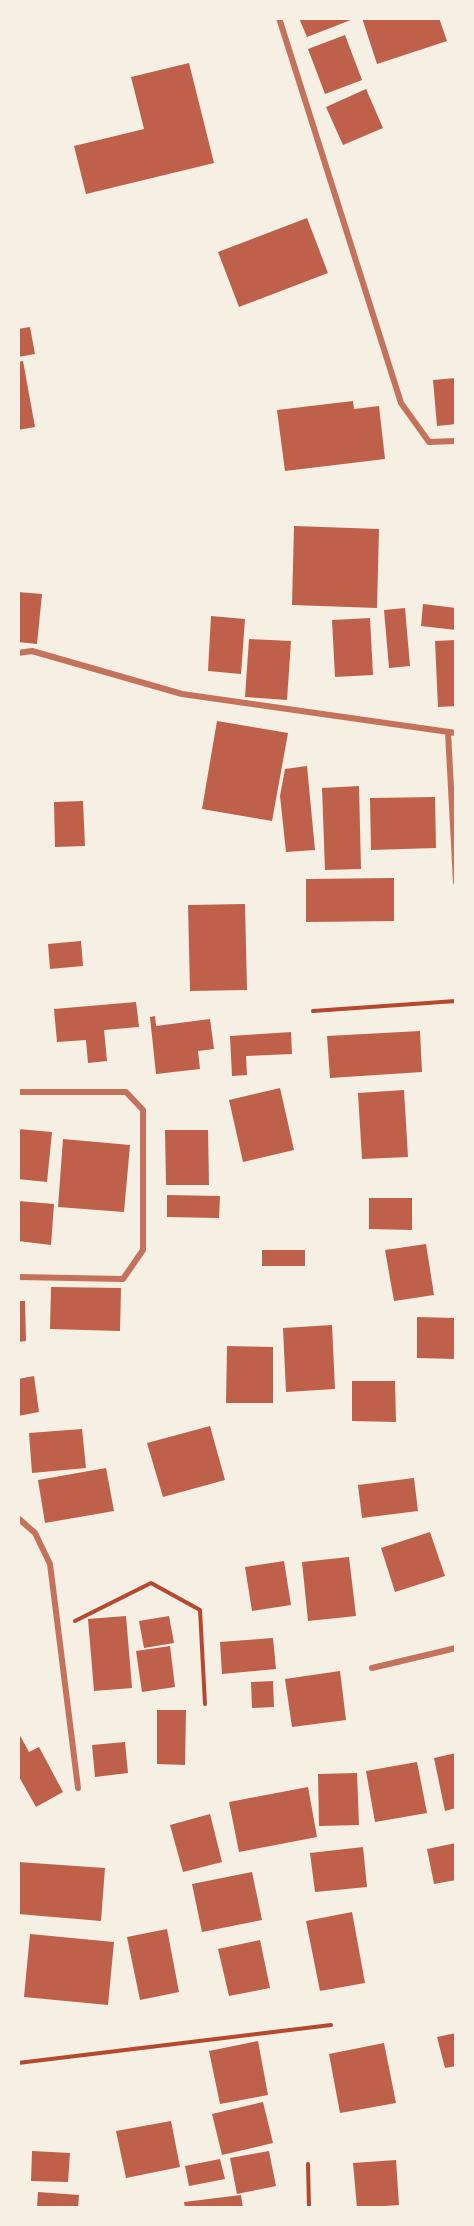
<!DOCTYPE html>
<style>
body{margin:0}
#map{position:relative;width:474px;height:2226px;overflow:hidden;background:#f6efe4;font-family:Poppins,sans-serif}
canvas{display:block}
.frame{position:absolute;inset:0;border:20px solid #f6efe4;pointer-events:none}
</style>
<div id="map">
<canvas width="474" height="2226"></canvas>
<div class="frame"></div>
</div>
<script>
const g = document.querySelector('canvas').getContext('2d');
g.lineJoin = 'round';
function fillPath(path, color) { g.fillStyle = color; g.fill(path, 'evenodd'); }
const poly = rows => new Path2D(rows.map(r => 'M' + r).join(''));
function strokePath(path, color, width, dash) { g.strokeStyle = color; g.lineWidth = width; g.lineCap = dash ? 'butt' : 'round'; g.setLineDash(dash || []); g.stroke(path); }
fillPath(poly([
 [299,18,356,18,307,37],
 [362,18,439,18,447,41,377,64],
 [345,35,362,80,325,94,308,49],
 [189,63,214,163,86,194,74,146,144,129,131,77],
 [366,89,383,128,343,145,326,107],
 [307,218,328,273,239,307,218,252],
 [30,327,35,354,18,357,18,329],
 [23,361,35,427,18,430,18,362],
 [456,378,456,424,437,426,433,380],
 [353,401,354,409,379,406,385,459,285,471,277,410],
 [294,526,379,529,377,608,292,605],
 [18,592,42,594,37,644,18,642],
 [423,604,456,608,456,630,421,626],
 [405,608,410,666,389,668,384,610],
 [211,616,245,619,241,674,208,671],
 [370,618,373,675,335,677,332,620],
 [249,639,291,641,287,700,245,697],
 [456,640,456,706,438,707,435,641],
 [217,721,288,733,272,821,202,809],
 [307,766,315,850,286,852,280,796,285,769],
 [359,786,361,869,325,870,322,788],
 [435,797,436,848,371,850,370,798],
 [83,801,85,846,55,847,54,802],
 [394,878,394,921,306,922,306,879],
 [245,904,247,990,190,991,188,905],
 [81,941,83,966,50,969,48,944],
 [136,1002,139,1027,104,1030,107,1061,88,1063,86,1040,57,1042,54,1009],
 [155,1016,156,1026,210,1019,214,1049,198,1051,200,1069,156,1074,150,1017],
 [420,1031,422,1072,330,1078,327,1036],
 [291,1032,292,1054,246,1056,247,1075,232,1076,230,1036],
 [280,1088,294,1150,243,1162,229,1100],
 [404,1090,408,1157,362,1159,358,1093],
 [18,1129,52,1132,47,1182,18,1179],
 [165,1130,208,1130,209,1185,166,1185],
 [63,1139,130,1145,124,1212,58,1207],
 [167,1195,220,1196,219,1218,167,1217],
 [369,1198,412,1198,412,1230,369,1229],
 [18,1201,54,1204,51,1245,18,1241],
 [426,1244,434,1295,394,1301,385,1250],
 [262,1250,305,1250,305,1266,262,1266],
 [51,1287,121,1288,120,1331,50,1329],
 [18,1301,25,1301,26,1341,18,1342],
 [417,1317,456,1318,456,1359,417,1358],
 [332,1325,335,1389,286,1392,283,1328],
 [227,1346,273,1347,273,1403,226,1403],
 [34,1376,39,1412,18,1416,18,1379],
 [352,1381,395,1381,396,1422,352,1421],
 [210,1426,225,1480,163,1497,147,1443],
 [82,1429,86,1468,32,1473,29,1433],
 [106,1468,114,1511,45,1523,38,1480],
 [414,1478,418,1511,362,1518,358,1485],
 [430,1532,445,1576,395,1592,381,1548],
 [349,1557,356,1616,308,1621,302,1562],
 [284,1561,291,1605,252,1611,245,1567],
 [126,1616,132,1688,94,1691,88,1619],
 [169,1616,174,1643,144,1648,139,1621],
 [273,1638,276,1669,222,1674,220,1642],
 [170,1646,175,1687,142,1692,136,1651],
 [340,1671,346,1720,292,1727,285,1679],
 [273,1681,274,1707,252,1708,251,1682],
 [157,1710,186,1710,185,1765,157,1764],
 [18,1732,29,1752,39,1747,63,1792,36,1807,18,1775],
 [125,1742,128,1773,95,1777,92,1745],
 [456,1753,456,1808,445,1811,434,1758],
 [417,1762,427,1813,375,1822,366,1771],
 [357,1773,359,1825,319,1826,318,1774],
 [308,1787,317,1837,239,1852,229,1802],
 [210,1814,222,1862,183,1872,170,1825],
 [456,1843,456,1880,434,1884,427,1849],
 [363,1847,367,1887,315,1892,310,1853],
 [18,1862,105,1868,101,1921,18,1914],
 [252,1872,262,1920,202,1932,192,1884],
 [352,1912,365,1983,320,1991,306,1921],
 [167,1929,179,1992,140,2000,127,1937],
 [30,1934,114,1942,108,2005,24,1997],
 [260,1940,270,1988,229,1996,218,1949],
 [456,2033,456,2066,445,2068,437,2037],
 [258,2041,268,2095,220,2104,209,2051],
 [384,2043,396,2103,340,2113,329,2054],
 [263,2102,273,2143,222,2155,212,2114],
 [171,2121,180,2167,126,2178,116,2131],
 [32,2151,70,2153,68,2182,31,2181],
 [269,2151,276,2186,237,2194,230,2158],
 [220,2159,225,2179,189,2186,185,2166],
 [396,2160,399,2205,357,2208,353,2163],
 [38,2192,79,2195,78,2208,37,2208],
 [241,2195,243,2208,185,2208,184,2202]
]), '#bf614a');
strokePath(poly([
 [313,1011,456,1001],
 [75,1621,151,1583,200,1610,205,1704],
 [18,2063,331,2025],
 [308,2164,309,2208]
]), '#b5482f', 4);
strokePath(poly([
 [279,18,401,403,429,442,456,441],
 [18,653,32,651,182,694,456,733],
 [448,732,456,882],
 [18,1092,126,1092,143,1110,143,1250,123,1279,18,1277],
 [18,1518,35,1533,50,1564,78,1788],
 [372,1668,456,1648]
]), '#c5725c', 6);
</script>
